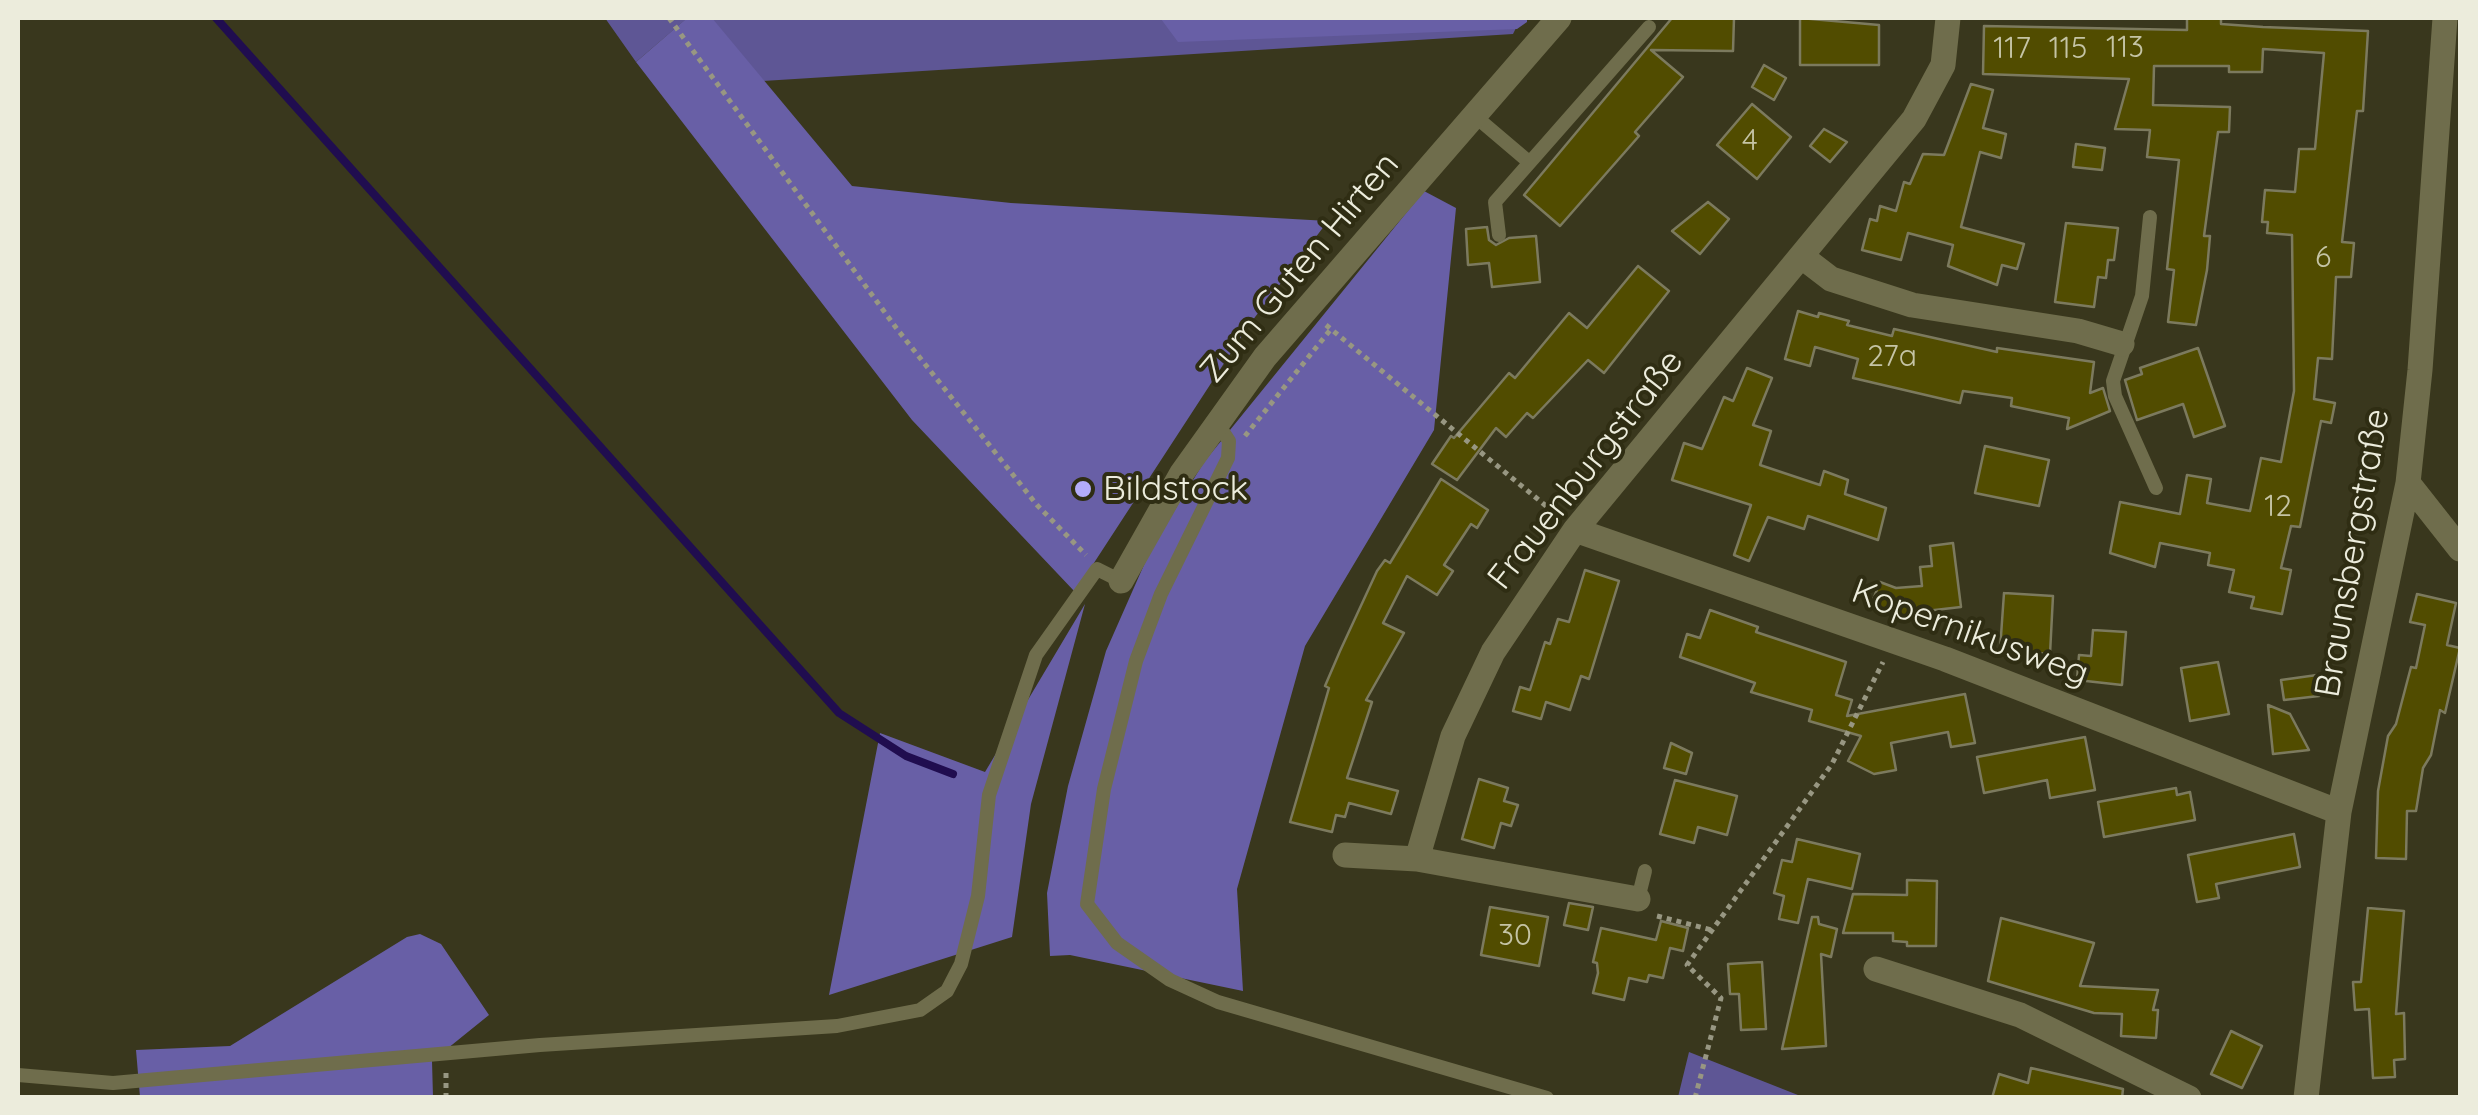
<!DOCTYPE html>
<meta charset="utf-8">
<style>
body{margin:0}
#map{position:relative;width:2478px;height:1115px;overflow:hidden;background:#39371d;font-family:Quicksand,sans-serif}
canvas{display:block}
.frame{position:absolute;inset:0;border:20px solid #ececdc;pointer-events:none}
</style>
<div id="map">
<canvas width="2478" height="1115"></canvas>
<div class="frame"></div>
</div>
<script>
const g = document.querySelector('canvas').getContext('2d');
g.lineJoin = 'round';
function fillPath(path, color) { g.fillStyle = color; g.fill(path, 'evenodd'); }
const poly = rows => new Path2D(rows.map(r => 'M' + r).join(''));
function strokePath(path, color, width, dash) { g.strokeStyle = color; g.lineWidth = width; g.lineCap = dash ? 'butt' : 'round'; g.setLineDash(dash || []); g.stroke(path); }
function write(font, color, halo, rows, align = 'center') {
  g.font = font + ' Quicksand,sans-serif'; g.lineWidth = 8; g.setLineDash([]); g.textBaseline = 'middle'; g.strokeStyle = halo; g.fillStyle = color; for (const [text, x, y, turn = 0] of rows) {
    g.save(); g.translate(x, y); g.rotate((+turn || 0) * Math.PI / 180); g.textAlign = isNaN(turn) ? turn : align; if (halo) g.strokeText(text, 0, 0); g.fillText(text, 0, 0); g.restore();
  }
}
fillPath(poly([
 [605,18,1521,18,1513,34,731,83,685,20,636,62],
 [1689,1052,1803,1097,1678,1097]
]), '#5e5695');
fillPath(poly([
 [687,18,712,18,852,186,1011,203,1328,221,1249,325,1075,592,912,420,636,62],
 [1527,18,1527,22,1517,29,1178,42,1161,19],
 [1424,191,1456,208,1434,430,1305,646,1237,889,1243,991,1070,955,1050,956,1047,893,1068,786,1106,651,1151,549,1204,462],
 [1085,604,1031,804,1012,937,829,995,880,733,985,772],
 [420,934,441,944,489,1015,432,1061,433,1097,140,1097,136,1050,230,1046,407,937]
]), '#685fa6');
strokePath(poly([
 [216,18,839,713,906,756,953,774]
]), '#200d4f', 8);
const building = poly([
 [1672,18,1734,18,1733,51,1651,50,1683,77,1635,132,1639,136,1560,226,1524,195,1672,18],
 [1800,18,1879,25,1879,65,1800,65,1800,18],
 [2187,18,2221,18,2221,24,2263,27,2368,31,2363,111,2357,111,2342,242,2354,243,2351,277,2336,277,2332,359,2318,358,2314,399,2335,403,2331,423,2321,421,2300,527,2291,526,2281,568,2291,570,2282,614,2251,608,2254,597,2229,592,2234,570,2208,565,2210,553,2160,543,2155,567,2110,553,2120,502,2180,514,2187,475,2211,479,2207,503,2250,511,2261,458,2281,462,2294,391,2292,235,2267,233,2268,222,2262,222,2265,190,2295,192,2299,149,2315,149,2324,53,2263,49,2262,72,2229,72,2229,66,2154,66,2153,105,2230,107,2229,132,2218,132,2204,236,2210,236,2207,270,2196,325,2168,322,2174,270,2167,269,2179,160,2147,157,2150,130,2115,129,2129,79,1983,74,1984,26,2187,30,2187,18],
 [1764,65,1786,78,1774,100,1752,87,1764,65],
 [1971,84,1993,90,1983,128,2006,134,2001,158,1980,152,1961,227,2024,244,2017,269,2002,265,1997,285,1948,266,1953,245,1908,233,1901,260,1862,250,1870,219,1877,221,1880,206,1896,211,1904,182,1910,184,1923,154,1944,155,1971,84],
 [1752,104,1791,137,1757,179,1717,145,1752,104],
 [1824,129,1847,142,1830,162,1810,146,1824,129],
 [2076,144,2105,148,2102,170,2073,167,2076,144],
 [1708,202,1729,219,1700,254,1672,231,1708,202],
 [2066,223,2118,228,2114,260,2108,260,2106,278,2098,277,2094,307,2055,302,2066,223],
 [1487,227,1489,240,1496,245,1509,238,1536,236,1540,282,1492,287,1489,263,1468,265,1466,229,1487,227],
 [1638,266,1669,291,1604,373,1588,360,1533,418,1527,413,1506,437,1496,428,1457,480,1432,464,1451,436,1454,438,1509,373,1515,378,1569,313,1587,328,1638,266],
 [1798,311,1818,317,1819,313,1849,321,1847,325,1892,336,1894,329,1997,352,1997,348,2094,362,2090,393,2103,388,2110,411,2067,429,2069,418,2011,406,2012,398,1963,391,1960,403,1853,378,1858,359,1815,347,1810,366,1785,359,1798,311],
 [2198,348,2225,426,2194,437,2183,404,2137,420,2125,380,2142,374,2140,368,2198,348],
 [1747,368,1772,378,1753,425,1771,431,1760,465,1820,485,1824,471,1848,480,1845,494,1886,508,1878,540,1808,516,1804,529,1768,517,1749,561,1734,555,1751,505,1672,480,1684,443,1702,449,1724,397,1733,401,1747,368],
 [1985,446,2049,460,2039,506,1975,493,1985,446],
 [1441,479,1488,510,1477,528,1471,524,1444,565,1453,571,1437,595,1407,576,1383,623,1404,633,1366,700,1372,702,1347,778,1398,791,1391,814,1349,803,1345,817,1336,815,1332,832,1290,822,1329,688,1325,686,1340,651,1377,571,1385,560,1390,563,1441,479],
 [1953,543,1961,607,1926,611,1927,618,1909,620,1871,605,1880,582,1896,588,1922,586,1920,567,1932,566,1930,546,1953,543],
 [1585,570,1619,581,1589,679,1581,676,1570,710,1546,702,1541,719,1513,711,1520,687,1530,690,1545,642,1550,644,1558,619,1569,622,1585,570],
 [2004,593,2053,596,2050,654,2000,650,2004,593],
 [2417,594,2456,603,2447,645,2460,648,2445,713,2440,710,2431,755,2423,768,2416,811,2407,811,2406,859,2376,858,2378,791,2388,736,2396,724,2411,667,2416,668,2425,625,2410,622,2417,594],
 [1710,610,1758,627,1756,632,1846,662,1836,695,1852,700,1847,716,1965,694,1975,743,1951,747,1948,732,1891,743,1896,770,1874,774,1848,761,1861,736,1809,721,1812,710,1751,692,1755,683,1680,657,1687,634,1700,638,1710,610],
 [2093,630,2126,632,2122,685,2077,680,2079,655,2091,656,2093,630],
 [2218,662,2229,714,2190,721,2181,668,2218,662],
 [2317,675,2319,696,2284,700,2281,680,2317,675],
 [2268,705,2290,714,2309,750,2273,754,2268,705],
 [2085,737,2095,790,2050,798,2047,780,1984,793,1977,757,2085,737],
 [1671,743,1692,753,1686,774,1664,768,1671,743],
 [1479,779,1508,788,1504,801,1518,805,1511,826,1501,823,1494,848,1462,839,1479,779],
 [1675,780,1737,796,1727,835,1698,827,1694,843,1660,834,1675,780],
 [2176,788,2177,795,2190,792,2195,820,2104,837,2098,802,2176,788],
 [2294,834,2300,867,2216,884,2219,898,2197,902,2188,855,2294,834],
 [1797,839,1860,854,1852,889,1808,879,1798,923,1779,919,1784,896,1774,893,1782,860,1792,862,1797,839],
 [1907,880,1937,881,1936,946,1907,946,1907,942,1893,941,1893,933,1843,933,1853,894,1907,895,1907,880],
 [1569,903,1593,907,1588,930,1564,925,1569,903],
 [1490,907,1548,917,1539,966,1481,955,1490,907],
 [2368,908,2404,911,2396,1014,2404,1013,2405,1059,2394,1060,2395,1077,2373,1078,2369,1009,2355,1010,2353,982,2361,982,2368,908],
 [1812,917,1818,917,1819,924,1837,929,1831,957,1821,954,1826,1046,1782,1049,1812,917],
 [2001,918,2094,943,2080,986,2158,990,2153,1010,2158,1010,2156,1038,2121,1036,2122,1014,2094,1013,1988,981,2001,918],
 [1661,921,1688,928,1683,951,1670,948,1663,978,1649,975,1647,982,1629,978,1624,1000,1593,993,1598,973,1597,963,1593,962,1601,928,1656,940,1661,921],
 [1762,962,1766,1029,1741,1030,1739,994,1730,994,1728,964,1762,962],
 [2231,1031,2262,1046,2242,1088,2211,1074,2231,1031],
 [2031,1068,2123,1089,2122,1098,1992,1098,1999,1074,2028,1083,2031,1068]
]);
fillPath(building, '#514c00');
strokePath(building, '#7c7a5e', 2.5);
strokePath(poly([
 [669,18,897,329,1037,505,1086,555],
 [1326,325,1557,515],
 [1245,436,1331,329],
 [1657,916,1712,930],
 [446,1098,446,1071],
 [1695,1098,1721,998,1687,965,1832,764,1883,662]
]), '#989782', 5, [5, 5]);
strokePath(poly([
 [1476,117,1529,162],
 [2150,217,2142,296,2113,381,2115,396,2156,488],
 [1499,235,1495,202,1649,27],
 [1216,421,1229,441,1228,458,1161,594,1136,661,1104,789,1087,904,1117,943,1170,980,1218,1002,1547,1098],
 [1638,899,1645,871],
 [18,1075,113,1083,540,1045,837,1026,920,1010,947,991,961,964,978,896,989,795,1036,655,1097,569,1121,581]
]), '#6f6d4c', 14);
strokePath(poly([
 [1801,256,1831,279,1912,305,2078,331,2122,344],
 [2408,483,2460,549],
 [1575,530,1945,659,2339,812],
 [1121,581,1182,473,1265,357,1559,18],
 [1345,855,1417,859,1638,899],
 [1417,859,1453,736,1493,652,1575,530,1914,119,1943,65,1948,18],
 [1876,969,2020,1015,2189,1098],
 [2306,1098,2339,812,2408,483,2420,370,2445,18]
]), '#6f6d4c', 25);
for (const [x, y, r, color] of [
 [1083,489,10,"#b3acf9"]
]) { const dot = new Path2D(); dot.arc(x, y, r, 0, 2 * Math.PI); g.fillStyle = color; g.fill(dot); strokePath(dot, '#2f2d13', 4); }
write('30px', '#c5c4a5', null, [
 ["113",2125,48],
 ["117",2012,49],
 ["115",2068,49],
 ["4",1750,141],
 ["6",2323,258],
 ["27a",1892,357],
 ["12",2278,507],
 ["30",1515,936]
]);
write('35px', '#ececdc', '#2f2d13', [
 ["Zum Guten Hirten",1300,268,-50],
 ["Frauenburgstraße",1586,470,-52],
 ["Braunsbergstraße",2353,553,-80],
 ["Kopernikusweg",1970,633,20]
]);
write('35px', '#ececdc', '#2f2d13', [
 ["Bildstock",1103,489]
], 'left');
</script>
